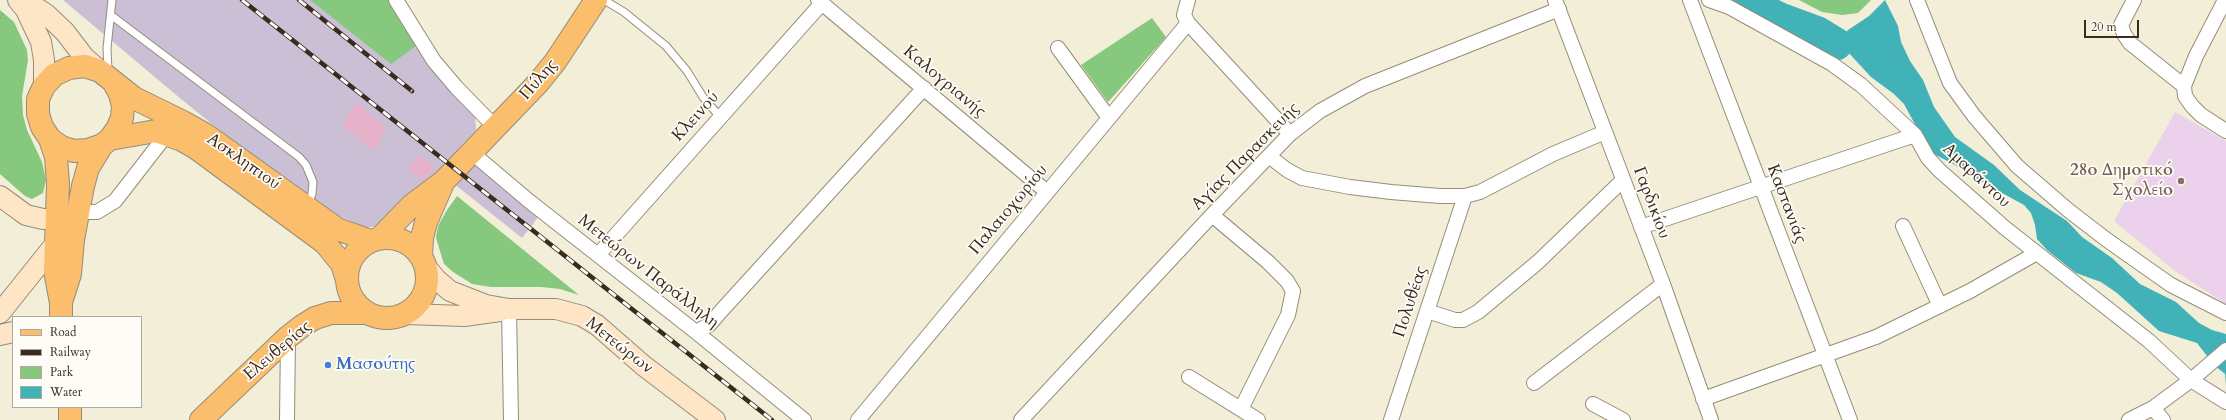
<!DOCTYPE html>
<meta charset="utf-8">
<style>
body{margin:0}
#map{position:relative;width:2226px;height:420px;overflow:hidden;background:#f2eed8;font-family:Cardo,serif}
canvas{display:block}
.legend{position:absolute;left:12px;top:316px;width:130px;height:92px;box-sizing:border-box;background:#fdfcf7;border:1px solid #afa8a0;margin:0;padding:5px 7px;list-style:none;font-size:12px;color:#3b2a1e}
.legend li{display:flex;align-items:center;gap:8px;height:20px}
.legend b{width:20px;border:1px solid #afa8a0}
.scale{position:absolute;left:2084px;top:20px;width:55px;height:18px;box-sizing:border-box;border:2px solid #3b2a1e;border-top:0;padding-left:5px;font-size:12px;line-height:14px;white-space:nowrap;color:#3b2a1e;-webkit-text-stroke:3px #fdfcf7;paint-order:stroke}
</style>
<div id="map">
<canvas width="2226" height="420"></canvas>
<ul class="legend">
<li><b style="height:5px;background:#fabe6d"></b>Road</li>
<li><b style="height:5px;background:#3b2a1e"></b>Railway</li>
<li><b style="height:11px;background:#87c87f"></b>Park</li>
<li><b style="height:11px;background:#41b2b8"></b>Water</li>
</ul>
<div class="scale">20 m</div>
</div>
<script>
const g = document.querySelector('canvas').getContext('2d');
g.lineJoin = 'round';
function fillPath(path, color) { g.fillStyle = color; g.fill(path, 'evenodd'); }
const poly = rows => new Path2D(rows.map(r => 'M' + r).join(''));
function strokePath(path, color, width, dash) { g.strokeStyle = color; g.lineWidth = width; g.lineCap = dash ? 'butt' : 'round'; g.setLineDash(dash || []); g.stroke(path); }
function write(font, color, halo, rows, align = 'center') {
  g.font = font + ' Cardo,serif'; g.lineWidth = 3.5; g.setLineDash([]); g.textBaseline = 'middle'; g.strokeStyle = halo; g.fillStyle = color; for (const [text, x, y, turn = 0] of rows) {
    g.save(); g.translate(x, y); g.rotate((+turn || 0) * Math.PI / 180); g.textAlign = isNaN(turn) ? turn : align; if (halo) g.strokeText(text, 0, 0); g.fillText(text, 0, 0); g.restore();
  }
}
fillPath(poly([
 [2175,112,2226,141,2226,304,2175,271,2114,221]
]), '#ebd1eb');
fillPath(poly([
 [63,0,392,0,475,115,476,130,459,148,539,216,522,238,438,171,379,227,364,227,332,213,274,174,181,99]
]), '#cbbfd5');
fillPath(poly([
 [310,0,390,0,416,46,391,64],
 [1799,0,1871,0,1858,13,1842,15,1822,12],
 [0,10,14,22,27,50,28,60,22,96,23,115,27,130,42,162,46,180,43,193,32,199,25,196,0,174],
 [1152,18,1166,37,1108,102,1081,65],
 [457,196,579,295,560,289,541,287,491,287,472,284,453,272,444,264,436,238,438,226,447,210]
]), '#87c87f');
fillPath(poly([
 [1885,0,1898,26,1901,42,1910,61,1923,80,1934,107,1955,137,1994,165,2020,190,2067,221,2082,237,2112,258,2140,284,2176,302,2199,323,2212,330,2226,334,2226,385,2225,374,2214,365,2197,343,2159,331,2117,293,2101,282,2076,273,2047,250,2037,239,2035,225,2031,213,2024,205,1973,177,1963,169,1930,152,1904,104,1894,94,1871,77,1847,51,1836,44,1848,30,1869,16]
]), '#41b2b8');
strokePath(poly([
 [1742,0,1780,19,1818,33,1836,44]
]), '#41b2b8', 33);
fillPath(poly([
 [357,102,387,129,373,151,342,125],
 [420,155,435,168,422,181,408,168]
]), '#e5b2c9');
const lane = poly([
 [604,0,624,12,666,46,687,71,703,97,720,117],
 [112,16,299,157,306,165,313,182,312,194,307,206],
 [108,71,107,48,112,0]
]);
const street = poly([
 [396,0,434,61,456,87,495,127],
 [818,0,1047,192],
 [1188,0,1184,15,1188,23,1290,134],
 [1555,0,1663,284,1711,420],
 [1690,0,1850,420],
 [1709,0,1729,7,1832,64,1861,85,1915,135,1928,158,1940,171,2005,228,2149,341,2191,380,2226,402],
 [1917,0,1950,83,1974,116,2017,166,2068,210,2107,240,2171,285,2226,313],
 [2134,0,2121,25,2124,34,2130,43,2184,86],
 [2225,0,2196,56,2184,86,2185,96,2192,106,2201,115,2226,131],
 [1058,48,1109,118],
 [471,152,529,201,696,332,804,420],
 [1270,157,1287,170,1302,178,1350,187,1391,192,1440,196,1465,196,1480,192,1553,154,1605,132],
 [77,212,97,212,115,201,167,134],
 [1212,215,1268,262,1287,281,1293,291,1288,315,1241,409],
 [1903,226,1940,306],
 [1641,227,1915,135],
 [598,255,822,3],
 [509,309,511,420],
 [1427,311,1455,320,1463,320,1478,312,1538,262,1623,180],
 [696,332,709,325,722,310,924,88],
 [1189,377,1258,420],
 [1534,383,1663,284],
 [1703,399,1876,337,1970,291,2035,254],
 [1593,404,1623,420],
 [2153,408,2163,420],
 [287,420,288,337],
 [858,420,1188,23],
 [1021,420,1212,215,1290,134,1320,111,1365,86,1559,9],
 [1391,420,1465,196],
 [2129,420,2153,408,2191,380,2226,350]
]);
const secondary = poly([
 [18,0,26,10,41,42,44,60,44,86],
 [24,0,46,14,65,32,84,57,100,71],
 [0,196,26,215,43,219,58,219],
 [426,267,436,279,450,291,486,305,509,309,556,309,582,316,597,325,644,366,715,420],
 [0,313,56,243],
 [406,314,464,316,500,311],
 [0,335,13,332]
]);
const primary = poly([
 [50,139,61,147,74,151,88,150,102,145,110,139,117,129,122,118,123,106,120,94,114,83],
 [110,139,156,131,182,140,196,148,325,243,342,264,347,280],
 [380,238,412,205,444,181,538,83,555,62,596,0],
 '347 278a40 40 0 1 1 80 0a40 40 0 1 1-80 0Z',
 [421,255,422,238,426,222,443,183],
 [62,299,70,274,73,240,83,186,88,168,102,145],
 [61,317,61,303,55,271,58,184,56,157,50,139,42,127,38,114,38,99,44,86,54,75,69,68,85,66,100,71,134,98,183,122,206,135,337,229,371,241],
 [70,407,70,420],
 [201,420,288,337,302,326,315,318,331,313,368,313]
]);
strokePath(lane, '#968c7b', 9);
strokePath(street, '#968c7b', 16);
strokePath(secondary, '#968c7b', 22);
strokePath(primary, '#968c7b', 24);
strokePath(poly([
 [0,18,4,12]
]), '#968c7b', 2.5, [1, 3]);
strokePath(lane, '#fff', 7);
strokePath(street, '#fff', 14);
strokePath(secondary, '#fde5c5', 20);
strokePath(primary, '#fabe6d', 22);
const rail = poly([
 [242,0,772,420],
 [299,0,412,91]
]);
strokePath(rail, '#3b2a1e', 4.5);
strokePath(rail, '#fdfcf7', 3, [9]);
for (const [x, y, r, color] of [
 [2181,181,4,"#8d6e63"],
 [328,365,4,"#3f7fe0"]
]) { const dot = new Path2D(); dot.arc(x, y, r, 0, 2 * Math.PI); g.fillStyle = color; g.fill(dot); strokePath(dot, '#fdfcf7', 1.5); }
write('17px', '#3b2a1e', '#fdfcf7', [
 ["Πύλης",539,80,-49],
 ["Καλογριανής",944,82,40],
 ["Κλεινού",696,117,-48],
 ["Αγίας Παρασκευής",1246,157,-45],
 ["Ασκληπιού",243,162,35],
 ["Αμαράντου",1976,176,43],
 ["Γαρδικίου",1651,203,69],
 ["Καστανιάς",1786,204,69],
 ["Παλαιοχωρίου",1009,210,-50],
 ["Μετεώρων Παράλληλη",648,272,38],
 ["Πολυθέας",1411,302,-72],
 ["Μετεώρων",619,346,38],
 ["Ελευθερίας",278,351,-40]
]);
write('bold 17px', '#785e54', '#fdfcf7', [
 ["28ο Δημοτικό",2173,171],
 ["Σχολείο",2173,191]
], 'right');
write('bold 17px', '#366cbe', '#fdfcf7', [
 ["Μασούτης",336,365]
], 'left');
</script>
